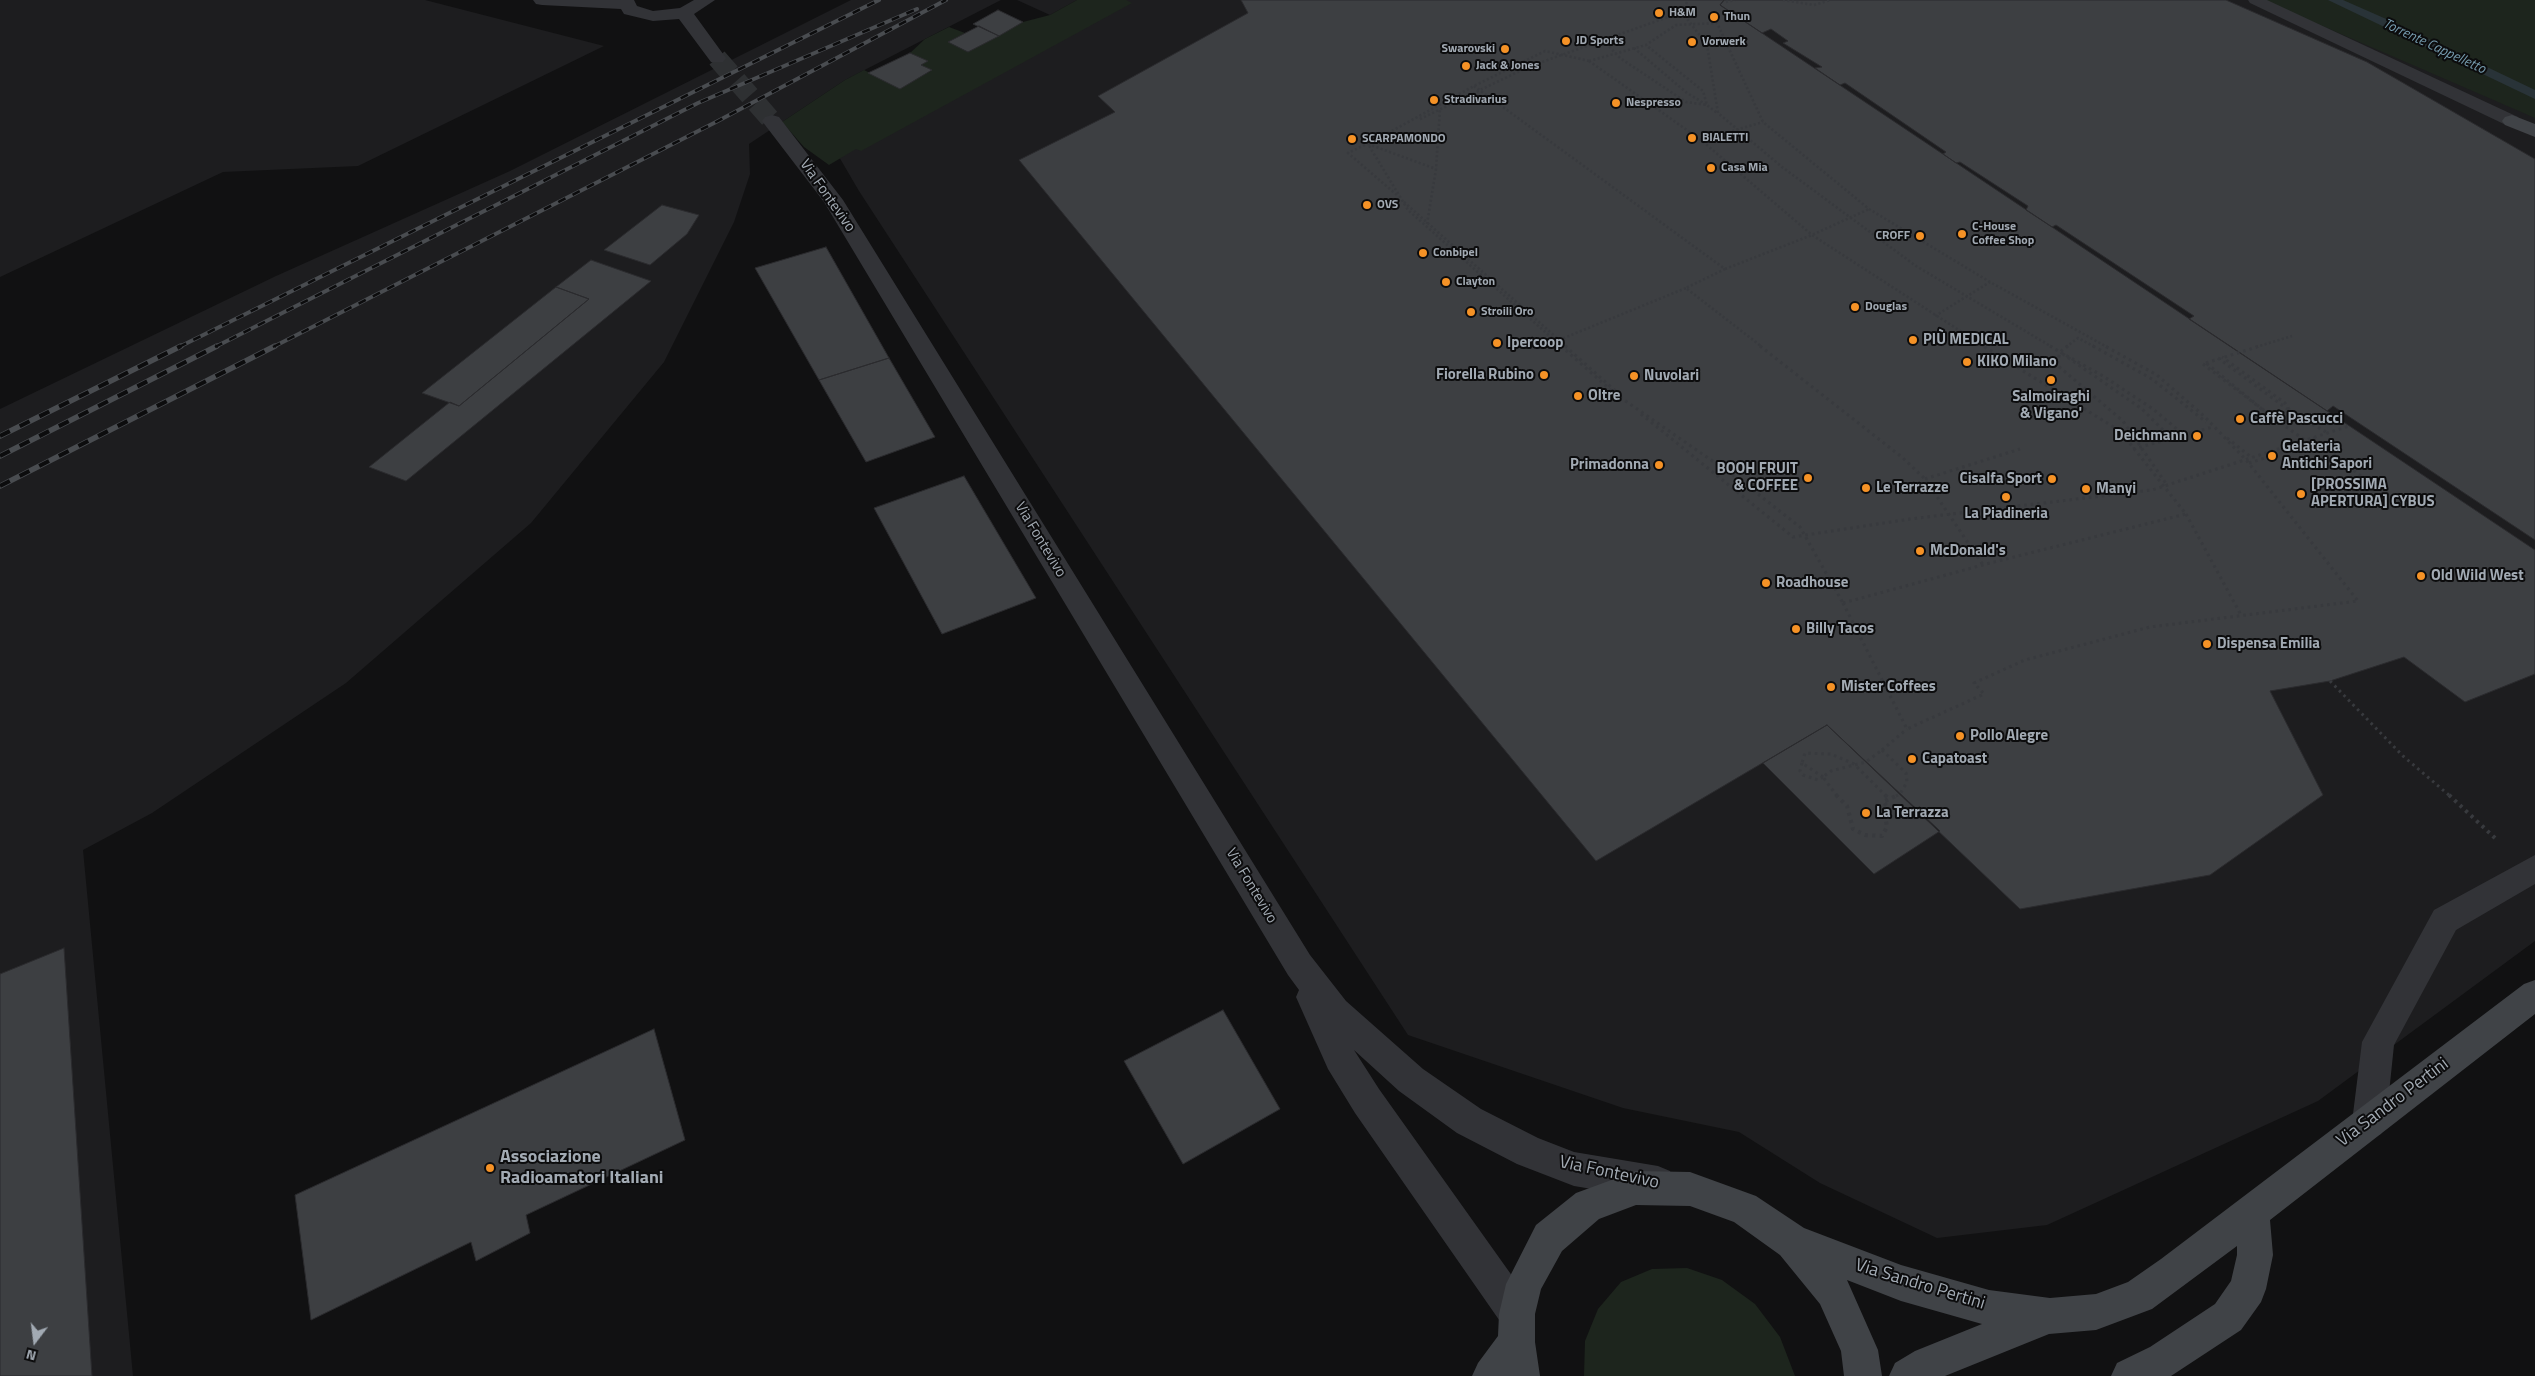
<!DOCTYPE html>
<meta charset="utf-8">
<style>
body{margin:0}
#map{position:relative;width:2535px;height:1376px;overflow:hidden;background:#111112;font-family:"Titillium Web",sans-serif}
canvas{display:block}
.north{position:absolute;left:10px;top:1316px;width:50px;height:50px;-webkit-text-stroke:4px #0c0c0d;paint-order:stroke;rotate:195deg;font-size:14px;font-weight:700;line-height:20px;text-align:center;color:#a2aab3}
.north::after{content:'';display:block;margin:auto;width:18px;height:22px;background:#a2aab3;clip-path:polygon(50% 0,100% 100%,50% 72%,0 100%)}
</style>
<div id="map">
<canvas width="2535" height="1376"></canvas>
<div class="north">N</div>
</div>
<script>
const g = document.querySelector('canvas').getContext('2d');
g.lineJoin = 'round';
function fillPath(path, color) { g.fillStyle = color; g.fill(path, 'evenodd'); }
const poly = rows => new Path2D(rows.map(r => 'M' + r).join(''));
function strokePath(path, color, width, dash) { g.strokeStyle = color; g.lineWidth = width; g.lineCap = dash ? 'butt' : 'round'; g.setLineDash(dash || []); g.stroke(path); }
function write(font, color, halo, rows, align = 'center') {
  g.font = font + ' "Titillium Web",sans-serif'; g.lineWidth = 4; g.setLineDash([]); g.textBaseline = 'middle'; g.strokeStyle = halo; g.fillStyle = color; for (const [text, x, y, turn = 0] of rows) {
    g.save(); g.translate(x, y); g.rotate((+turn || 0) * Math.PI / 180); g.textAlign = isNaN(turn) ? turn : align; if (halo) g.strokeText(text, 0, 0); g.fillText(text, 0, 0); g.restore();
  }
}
fillPath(poly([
 [0,0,425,0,604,46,358,166,223,172,0,277],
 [851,0,1001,0,845,80,749,144,750,174,734,222,664,362,531,523,346,683,152,813,83,850,133,1376,0,1376,0,409,276,276,510,171],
 [1017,0,1077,0,1050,15],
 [1092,0,2313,0,2535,117,2535,941,2318,1101,2047,1225,1937,1238,1820,1183,1739,1132,1623,1108,1408,1035,859,191,835,150]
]), '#1d1d1f');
fillPath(poly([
 [1077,0,1126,0,1132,3,861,151,856,149,829,165,804,147,782,122,845,80,864,70,900,88,931,71,921,65,927,61,910,53,925,39,949,27,965,33,948,42,968,52,1023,22,1050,15],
 [2264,0,2535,0,2535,118,2288,11],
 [1687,1268,1722,1280,1755,1304,1780,1337,1795,1376,1584,1376,1585,1341,1598,1309,1621,1282,1652,1269]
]), '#1d251d');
fillPath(poly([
 [2328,0,2343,0,2393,22,2535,90,2535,99,2328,0]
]), '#293338');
const building = poly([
 [1241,0,1724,0,1720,5,2535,550,2535,674,2465,702,2404,657,2330,681,2270,691,2323,795,2210,875,2020,909,1827,725,1596,861,1019,160,1115,112,1098,96,1248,13,1241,0],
 [1724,0,2226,0,2367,62,2535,159,2535,540,2333,406,2327,411,2189,319,2194,316,2056,225,2052,227,2026,210,2028,206,1960,162,1956,163,1943,154,1946,152,1845,83,1840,85,1815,68,1822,67,1783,43,1788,41,1771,29,1762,33,1720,5,1724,0],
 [998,10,1023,22,999,36,973,24,998,10],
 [979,26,999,36,968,52,948,42,979,26],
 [910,53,928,61,921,65,932,70,900,89,868,73,910,53],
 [662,205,699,215,687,234,650,265,604,250,662,205],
 [826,247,889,358,819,380,755,268,826,247],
 [591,260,651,281,406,481,369,467,450,402,459,406,589,299,556,287,591,260],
 [556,287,589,299,459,406,422,393,556,287],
 [889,358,935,437,866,462,819,380,889,358],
 [964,476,1036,598,942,634,874,508,964,476],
 [1827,725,1940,831,1874,874,1763,763,1827,725],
 [64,948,92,1376,0,1376,0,974,64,948],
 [1223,1010,1280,1109,1183,1164,1124,1061,1223,1010],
 [654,1029,685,1140,526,1215,530,1233,476,1261,471,1242,311,1320,295,1195,654,1029]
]);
fillPath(building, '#3d3f42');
strokePath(building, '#2b2b2e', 1);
strokePath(poly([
 [717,58,772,121]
]), '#2e3032', 20, [20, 10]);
strokePath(poly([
 [1783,0,1814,5,1831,0],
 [1726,2,1735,0],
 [1682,12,1707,45,1718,113,1782,167,1916,266,2052,347],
 [1603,40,1620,58,1686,102,1707,105,1717,113],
 [1634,48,1687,93,1707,105,1703,91,1646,45],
 [1589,61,1701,140,1812,235,1985,347],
 [1589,61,1646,45,1676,25,1717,23,1763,122,1869,209,1990,282,2107,347],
 [1474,86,1725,269,1686,288,1762,347],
 [1420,119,1528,67,1682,12,1688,0],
 [1702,140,1763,122],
 [1369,143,1348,153,1398,196],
 [1368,144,1436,169],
 [1404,202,1567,347],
 [1427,224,1436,169,1440,109],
 [1725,269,1812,235,1869,209],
 [1935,316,1990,282],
 [1559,340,1686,288],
 [1562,347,1408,210,1368,144,1474,86,1545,51,1589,61],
 [2066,347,2078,338,2095,347],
 [2256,347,2292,336]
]), '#383a3e', 2.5, [2, 2.5]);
strokePath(poly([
 [1561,346,1614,393,1740,480,1800,527,1843,603],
 [1565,346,1620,395],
 [1760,346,1903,458,1925,479,1983,565],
 [2050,346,2060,352],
 [2068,346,2060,352,2057,365,2123,421,2167,485],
 [2093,346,2152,379,2206,422],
 [2218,358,2290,411,2285,403,2222,357],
 [2206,363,2260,346],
 [2203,364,2267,413,2206,363],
 [2290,411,2326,432],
 [1641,414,1793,537,1910,519,2152,490,2349,426],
 [2227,438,2251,457],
 [2313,438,2366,480,2353,482],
 [2172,439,2142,409,2060,352,2103,376,2153,409,2184,435],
 [2133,449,2213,427],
 [2249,463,2310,444,2267,413],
 [1925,479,2020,449],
 [2186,514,2241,615],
 [1843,603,1907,729,1984,694,1974,683,2025,660,2150,627,2358,601,2247,461,2205,417,2157,375,2105,346],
 [1843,603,1990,563,2186,514,2120,431,1983,346],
 [2330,681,2403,756,2450,796],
 [1882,750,1906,773,1907,782,1900,794,1896,796],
 [1882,750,1907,729],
 [1802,763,1800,771,1803,775,1818,780,1823,777],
 [1823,777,1802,763,1805,753,1831,754,1854,764,1886,796],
 [1837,796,1823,777,1831,771,1866,762,1882,750]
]), '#383a3e', 3, [2.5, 4]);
strokePath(poly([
 [1836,795,1847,806,1853,829,1865,835,1882,836,1887,827,1886,821,1891,815,1890,809,1883,802,1898,795],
 [1885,795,1889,799],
 [2449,795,2496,839]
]), '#383a3e', 4, [3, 4.5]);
fillPath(poly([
 [2248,0,2267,0,2518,117,2520,121,2518,125,2506,125,2250,3,2248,0]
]), '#323337');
fillPath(poly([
 [533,0,634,0,637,6,653,11,680,8,694,0,715,0,694,14,726,58,723,62,711,62,679,19,653,21,624,14,621,9,542,5,536,4,533,0],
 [772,115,779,117,843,200,1310,955,1346,1001,1423,1069,1481,1109,1538,1138,1574,1152,1658,1166,1670,1171,1675,1183,1670,1195,1658,1200,1574,1186,1517,1164,1457,1133,1399,1091,1354,1050,1379,1089,1530,1301,1535,1314,1530,1327,1517,1332,1504,1327,1355,1113,1328,1069,1296,997,1299,990,1288,975,824,202,762,121,765,117,772,115],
 [2535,855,2535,884,2456,930,2394,1045,2386,1122,2381,1134,2369,1139,2357,1134,2352,1122,2362,1042,2434,910,2535,855]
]), '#323337');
fillPath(poly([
 [2512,115,2535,124,2535,137,2505,125,2502,121,2505,117,2512,115],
 [2535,980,2535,1014,2270,1220,2273,1255,2266,1289,2261,1302,2241,1330,2171,1376,2111,1376,2117,1363,2150,1347,2215,1304,2231,1281,2237,1255,2237,1246,2152,1309,2096,1330,2049,1334,1945,1376,1889,1376,1895,1363,1915,1351,1982,1324,1901,1301,1847,1280,1878,1350,1882,1376,1844,1376,1841,1351,1820,1304,1780,1255,1734,1222,1690,1206,1636,1205,1599,1219,1562,1251,1541,1289,1535,1314,1535,1342,1540,1376,1472,1376,1478,1363,1498,1336,1499,1314,1506,1284,1536,1225,1576,1193,1636,1171,1690,1172,1756,1196,1804,1228,1901,1265,1989,1290,2050,1298,2096,1294,2128,1282,2161,1259,2524,984,2535,980]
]), '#404347');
const railFar1 = poly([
 [179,347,879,0],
 [215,347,698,103,917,9],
 [273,347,716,122,946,0]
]);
const rail = poly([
 [0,436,181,346],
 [0,456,217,346],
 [0,486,275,346]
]);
strokePath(railFar1, '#494c50', 4);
strokePath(rail, '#494c50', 5.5);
strokePath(railFar1, '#0c0c0d', 2.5, [8]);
strokePath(rail, '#0c0c0d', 4, [11]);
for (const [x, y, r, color] of [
 [1659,13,5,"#f59226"],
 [1714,17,5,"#f59226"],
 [1566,41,5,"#f59226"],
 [1692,42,5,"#f59226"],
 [1505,49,5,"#f59226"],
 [1466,66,5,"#f59226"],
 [1434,100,5,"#f59226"],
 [1616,103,5,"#f59226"],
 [1692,138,5,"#f59226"],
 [1352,139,5,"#f59226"],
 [1711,168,5,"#f59226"],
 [1367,205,5,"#f59226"],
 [1962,234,5,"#f59226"],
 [1920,236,5,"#f59226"],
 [1423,253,5,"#f59226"],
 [1446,282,5,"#f59226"],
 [1855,307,5,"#f59226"],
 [1471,312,5,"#f59226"],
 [1913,340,5,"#f59226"],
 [1497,343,5,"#f59226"],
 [1967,362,5,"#f59226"],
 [1544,375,5,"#f59226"],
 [1634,376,5,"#f59226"],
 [2051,380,5,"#f59226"],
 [1578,396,5,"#f59226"],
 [2240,419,5,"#f59226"],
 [2197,436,5,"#f59226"],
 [2272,456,5,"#f59226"],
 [1659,465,5,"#f59226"],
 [1808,478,5,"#f59226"],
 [2052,479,5,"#f59226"],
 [1866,488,5,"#f59226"],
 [2086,489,5,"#f59226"],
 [2301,494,5,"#f59226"],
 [2006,497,5,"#f59226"],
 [1920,551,5,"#f59226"],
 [2421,576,5,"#f59226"],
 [1766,583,5,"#f59226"],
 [1796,629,5,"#f59226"],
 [2207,644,5,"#f59226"],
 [1831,687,5,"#f59226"],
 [1960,736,5,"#f59226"],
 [1912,759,5,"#f59226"],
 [1866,813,5,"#f59226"],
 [490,1168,5,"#f59226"]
]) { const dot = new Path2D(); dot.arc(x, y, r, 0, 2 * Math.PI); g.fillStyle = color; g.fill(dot); strokePath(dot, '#0c0c0d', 2); }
write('bold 12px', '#a2aab3', '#0c0c0d', [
 ["H&M",1669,13],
 ["Thun",1724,17],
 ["JD Sports",1576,41],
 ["Vorwerk",1702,42],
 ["Swarovski",1495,49,"right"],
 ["Jack & Jones",1476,66],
 ["Stradivarius",1444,100],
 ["Nespresso",1626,103],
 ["BIALETTI",1702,138],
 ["SCARPAMONDO",1362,139],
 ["Casa Mia",1721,168],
 ["OVS",1377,205],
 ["C-House",1972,227],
 ["Coffee Shop",1972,241],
 ["CROFF",1910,236,"right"],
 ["Conbipel",1433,253],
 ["Clayton",1456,282],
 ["Douglas",1865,307],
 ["Stroili Oro",1481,312]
], 'left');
write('italic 14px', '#779db0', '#0c0c0d', [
 ["Torrente Cappelletto",2434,47,25]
]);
write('15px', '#a2aab3', '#0c0c0d', [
 ["Via Fontevivo",827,196,55],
 ["Via Fontevivo",1040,540,59],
 ["Via Fontevivo",1251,886,59]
]);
write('bold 15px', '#a2aab3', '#0c0c0d', [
 ["PIÙ MEDICAL",1923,340],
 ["Ipercoop",1507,343],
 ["KIKO Milano",1977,362],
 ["Fiorella Rubino",1534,375,"right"],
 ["Nuvolari",1644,376],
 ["Oltre",1588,396],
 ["Salmoiraghi",2051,397,"center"],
 ["& Vigano'",2051,414,"center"],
 ["Caffè Pascucci",2250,419],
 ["Deichmann",2187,436,"right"],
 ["Gelateria",2282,447],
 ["Antichi Sapori",2282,464],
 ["Primadonna",1649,465,"right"],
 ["BOOH FRUIT",1798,469,"right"],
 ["& COFFEE",1798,486,"right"],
 ["Cisalfa Sport",2042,479,"right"],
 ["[PROSSIMA",2311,485],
 ["APERTURA] CYBUS",2311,502],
 ["Le Terrazze",1876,488],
 ["Manyi",2096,489],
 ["La Piadineria",2006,514,"center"],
 ["McDonald's",1930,551],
 ["Old Wild West",2431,576],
 ["Roadhouse",1776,583],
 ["Billy Tacos",1806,629],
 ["Dispensa Emilia",2217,644],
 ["Mister Coffees",1841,687],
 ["Pollo Alegre",1970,736],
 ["Capatoast",1922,759],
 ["La Terrazza",1876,813]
], 'left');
write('18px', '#a2aab3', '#0c0c0d', [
 ["Via Sandro Pertini",2393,1103,-37],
 ["Via Fontevivo",1609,1173,12],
 ["Via Sandro Pertini",1920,1285,17]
]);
write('bold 18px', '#a2aab3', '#0c0c0d', [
 ["Associazione",500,1158],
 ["Radioamatori Italiani",500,1179]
], 'left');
</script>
